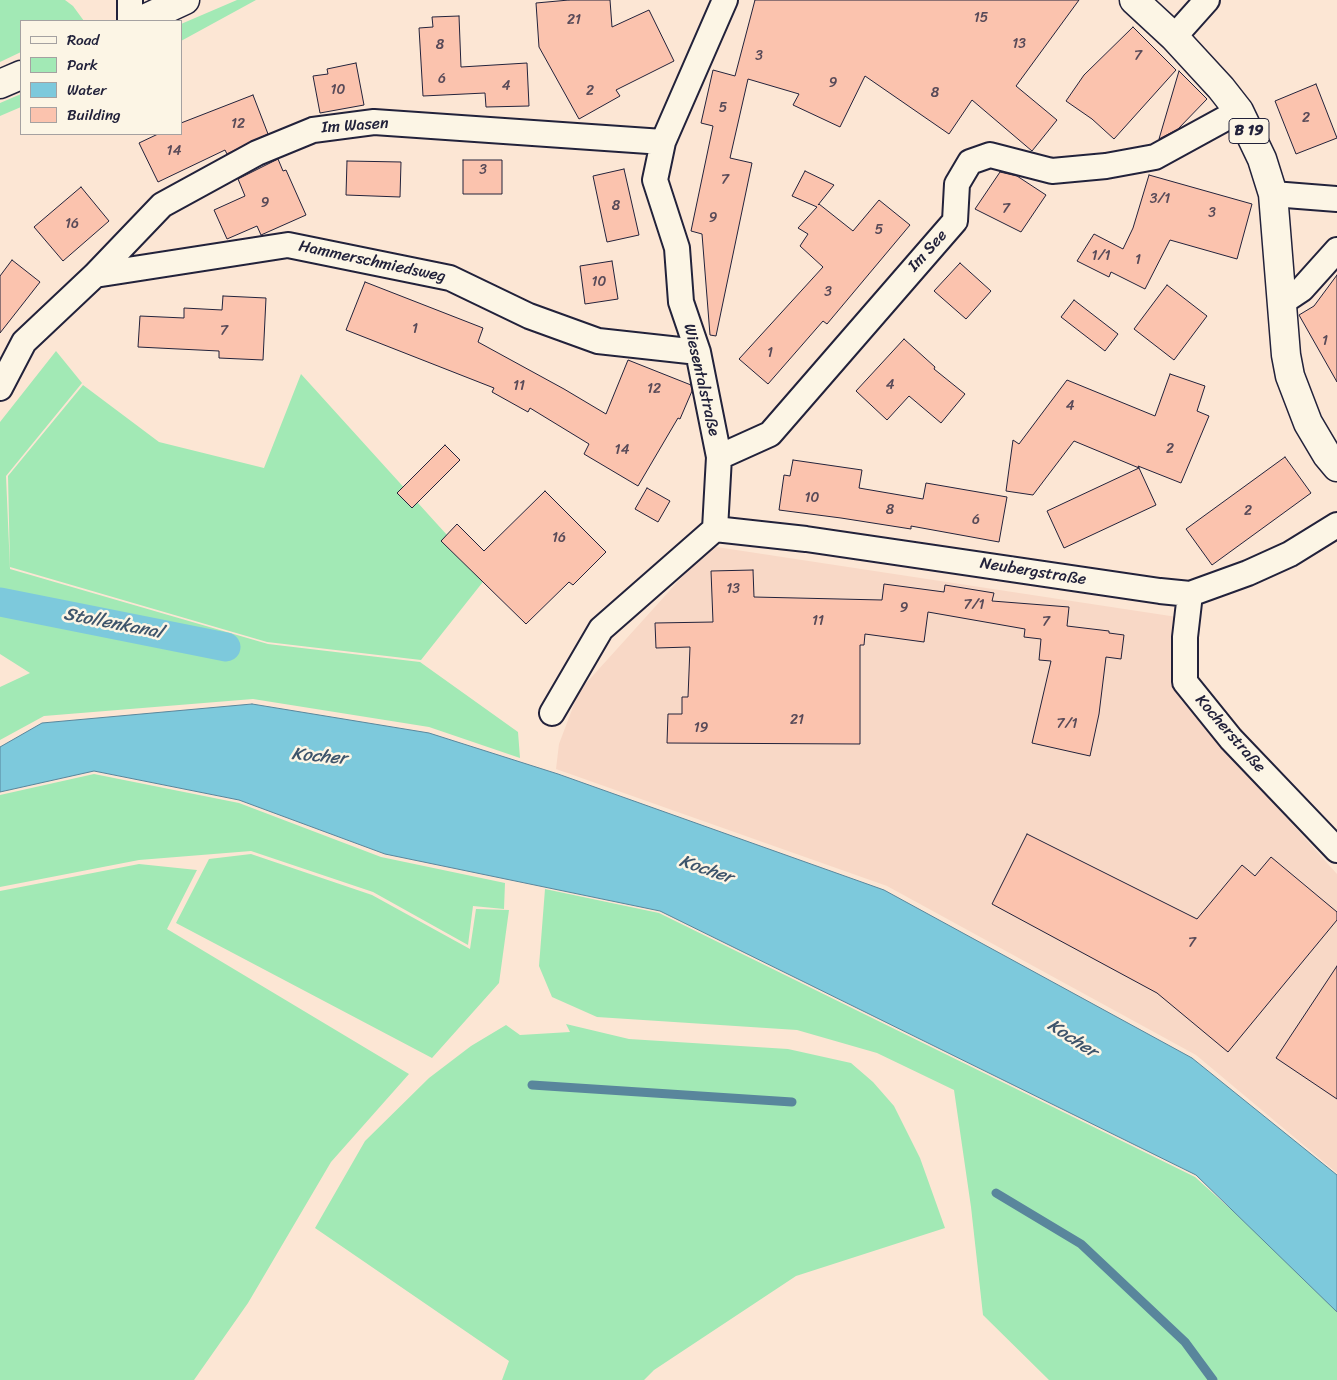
<!DOCTYPE html>
<meta charset="utf-8">
<style>
body{margin:0}
#map{position:relative;width:1337px;height:1380px;overflow:hidden;background:#fce6d4;font-family:Sriracha,sans-serif}
canvas{display:block}
.legend{position:absolute;left:20px;top:20px;width:162px;height:115px;box-sizing:border-box;background:#fcf5e5;border:1px solid #a5a1a1;margin:0;padding:6px 9px;list-style:none;font-size:15px;color:#22223b}
.legend li{display:flex;align-items:center;gap:10px;height:25px}
.legend b{width:25px;border:1px solid #a5a1a1}
</style>
<div id="map">
<canvas width="1337" height="1380"></canvas>
<ul class="legend">
<li><b style="height:6px;background:#fcf5e5"></b>Road</li>
<li><b style="height:14px;background:#a2e9b5"></b>Park</li>
<li><b style="height:14px;background:#7dc9dc"></b>Water</li>
<li><b style="height:14px;background:#fbc3ae"></b>Building</li>
</ul>
</div>
<script>
const g = document.querySelector('canvas').getContext('2d');
g.lineJoin = 'round';
function fillPath(path, color) { g.fillStyle = color; g.fill(path, 'evenodd'); }
const poly = rows => new Path2D(rows.map(r => 'M' + r).join(''));
function strokePath(path, color, width, dash) { g.strokeStyle = color; g.lineWidth = width; g.lineCap = dash ? 'butt' : 'round'; g.setLineDash(dash || []); g.stroke(path); }
function write(font, color, halo, rows, align = 'center') {
  g.font = font + ' Sriracha,sans-serif'; g.lineWidth = 5; g.setLineDash([]); g.textBaseline = 'middle'; g.strokeStyle = halo; g.fillStyle = color; for (const [text, x, y, turn = 0] of rows) {
    g.save(); g.translate(x, y); g.rotate((+turn || 0) * Math.PI / 180); g.textAlign = isNaN(turn) ? turn : align; if (halo) g.strokeText(text, 0, 0); g.fillText(text, 0, 0); g.restore();
  }
}
fillPath(poly([
 [710,546,1177,617,1180,699,1337,874,1337,1173,1196,1055,887,886,556,769,559,744,579,691]
]), '#f8d8c6');
fillPath(poly([
 [0,0,65,0,73,6,84,21,21,21,21,52,0,62],
 [237,0,256,0,181,41,181,24],
 [21,94,21,107,0,116,0,103],
 [56,351,82,383,6,476,10,569,268,644,420,662,518,732,520,758,429,727,253,699,44,716,0,740,0,687,30,673,0,654,0,422],
 [301,374,486,578,421,660,267,642,10,567,8,476,83,385,159,442,264,468],
 [94,774,239,803,381,857,505,883,504,909,473,906,468,945,373,892,251,851,139,860,0,887,0,795],
 [251,854,372,895,470,949,476,909,509,910,499,983,432,1058,176,923,209,859],
 [139,864,197,870,167,929,409,1074,331,1162,248,1303,194,1380,0,1380,0,891],
 [545,889,659,913,1195,1177,1307,1278,1337,1312,1337,1380,1049,1380,983,1315,971,1207,954,1090,877,1053,797,1030,597,1017,552,997,539,966],
 [566,1024,629,1039,788,1049,851,1063,873,1082,894,1106,920,1158,945,1228,796,1276,654,1370,644,1380,502,1380,509,1361,315,1228,365,1141,429,1078,471,1046,506,1025,520,1035,570,1032]
]), '#a2e9b5');
const water = poly([
 [252,704,429,733,558,774,884,890,1192,1058,1337,1175,1337,1312,1196,1175,660,911,385,854,239,800,94,771,0,792,0,747,42,723,252,704]
]);
fillPath(water, '#7dc9dc');
strokePath(water, '#59869c', 1);
strokePath(poly([
 [532,1085,792,1102],
 [996,1193,1081,1244,1185,1342,1213,1380]
]), '#59869c', 9);
strokePath(poly([
 [0,602,226,647]
]), '#7dc9dc', 29);
const building = poly([
 [569,0,610,0,612,27,649,10,674,61,616,90,620,96,579,119,539,47,536,3,569,0],
 [755,0,1079,0,1016,86,1057,120,1032,151,972,100,949,134,865,76,840,127,793,105,799,94,748,79,730,158,752,163,716,336,710,335,702,234,691,231,713,126,701,123,713,70,735,76,755,0],
 [459,16,461,67,527,63,529,106,486,107,485,93,423,96,419,28,433,27,432,17,459,16],
 [1133,27,1176,70,1114,139,1092,119,1066,101,1084,75,1133,27],
 [356,63,364,105,320,113,313,76,328,74,327,69,356,63],
 [1179,71,1207,99,1178,129,1159,139,1179,71],
 [1316,84,1337,138,1296,154,1275,101,1316,84],
 [253,95,268,134,227,154,225,150,158,182,139,143,158,134,181,134,181,123,253,95],
 [278,159,283,171,286,170,306,215,261,235,257,226,227,239,214,210,245,196,238,179,278,159],
 [463,160,502,160,502,194,463,194,463,160],
 [347,161,401,162,400,197,346,195,347,161],
 [624,169,639,235,607,242,593,176,624,169],
 [805,171,834,185,818,205,819,204,853,231,879,200,910,225,827,324,823,321,768,384,739,359,823,267,800,246,808,234,798,228,817,207,792,196,805,171],
 [1000,172,1017,176,1046,195,1021,232,975,209,1000,172],
 [1149,175,1252,204,1237,259,1170,240,1145,289,1111,272,1109,277,1077,261,1094,234,1123,249,1133,228,1149,175],
 [81,187,109,221,63,261,34,227,81,187],
 [12,260,40,282,0,333,0,276,12,260],
 [612,261,618,299,585,304,580,266,612,261],
 [960,263,991,291,966,319,934,291,960,263],
 [1337,275,1337,382,1299,315,1314,306,1337,275],
 [365,282,483,328,478,342,564,389,606,414,628,360,691,385,692,391,680,419,678,418,638,486,584,454,589,444,530,408,528,412,492,392,494,388,346,330,365,282],
 [1167,285,1207,316,1174,360,1134,329,1167,285],
 [223,296,266,298,263,360,219,358,219,351,138,347,140,316,184,318,184,308,222,310,223,296],
 [1074,300,1118,334,1105,351,1061,317,1074,300],
 [904,339,935,367,934,369,965,394,941,423,909,396,887,420,856,391,904,339],
 [1170,374,1205,386,1197,411,1209,416,1181,483,1138,466,1139,468,1074,441,1033,495,1006,491,1013,440,1019,444,1067,380,1155,416,1170,374],
 [445,445,460,460,412,508,397,493,445,445],
 [1285,457,1311,493,1212,565,1186,529,1285,457],
 [793,460,862,470,859,488,923,499,926,483,1007,497,999,542,911,526,911,529,841,518,779,510,784,475,790,476,793,460],
 [1139,468,1156,505,1064,548,1047,511,1139,468],
 [647,488,670,501,658,522,635,509,647,488],
 [545,491,606,552,573,585,569,582,526,624,441,541,457,524,484,551,545,491],
 [753,570,754,597,882,600,884,584,944,592,945,585,994,593,992,601,1069,607,1067,626,1109,631,1109,633,1124,635,1121,659,1106,657,1099,714,1090,756,1032,743,1051,661,1039,660,1041,639,1024,637,1025,629,928,612,924,642,865,634,864,645,860,645,860,744,667,743,668,714,682,714,682,697,688,697,690,647,656,648,655,623,713,622,711,571,753,570],
 [1027,834,1197,919,1242,865,1255,876,1271,857,1337,912,1337,920,1228,1052,1157,993,992,904,1027,834],
 [1337,966,1337,1099,1276,1058,1337,966]
]);
fillPath(building, '#fbc3ae');
strokePath(building, '#22223b', 1);
const street = poly([
 [130,21,130,0],
 [1174,37,1207,0],
 [1273,194,1337,199],
 [95,275,162,205,257,153,313,130,374,122,663,142],
 [1281,303,1302,289,1337,250],
 [0,388,24,342,95,275,288,245,450,278,529,316,598,341,698,352],
 [719,457,770,434,955,221,957,184,970,162,990,155,1052,171,1106,166,1155,157,1239,111],
 [715,529,806,539,1160,591,1190,594,1248,573,1290,554,1337,525],
 [1190,594,1185,637,1185,682,1231,739,1337,850],
 [552,713,601,629,715,529,719,457,698,352,681,302,677,248,655,180,663,142,725,0]
]);
const primary = poly([
 [1134,0,1174,37,1221,88,1239,111,1262,159,1273,194,1286,355,1290,376,1308,423,1327,455,1337,467],
 [140,21,185,0],
 [0,84,21,75]
]);
strokePath(street, '#22223b', 28);
strokePath(primary, '#22223b', 31);
strokePath(street, '#fcf5e5', 24);
strokePath(primary, '#fcf5e5', 28);
write('14px', '#584a58', null, [
 ["15",981,18],
 ["21",574,20],
 ["13",1019,44],
 ["8",440,45],
 ["3",759,56],
 ["7",1138,56],
 ["6",442,79],
 ["9",833,83],
 ["4",506,86],
 ["10",338,90],
 ["2",590,91],
 ["8",935,93],
 ["5",723,108],
 ["2",1306,118],
 ["12",238,124],
 ["14",174,151],
 ["3",483,170],
 ["7",725,180],
 ["3/1",1160,199],
 ["9",265,203],
 ["8",616,206],
 ["7",1006,209],
 ["3",1212,213],
 ["9",713,218],
 ["16",72,224],
 ["5",879,230],
 ["1/1",1101,256],
 ["1",1138,260],
 ["10",599,282],
 ["3",828,292],
 ["1",415,329],
 ["7",224,331],
 ["1",1325,341],
 ["1",770,353],
 ["4",890,385],
 ["11",519,386],
 ["12",654,389],
 ["4",1070,406],
 ["2",1170,449],
 ["14",622,450],
 ["10",812,498],
 ["8",890,510],
 ["2",1248,511],
 ["6",976,520],
 ["16",559,538],
 ["13",733,589],
 ["7/1",974,605],
 ["9",904,608],
 ["11",818,621],
 ["7",1046,622],
 ["21",797,720],
 ["7/1",1067,724],
 ["19",701,728],
 ["7",1192,943]
]);
for (const [x, y, w] of [
 [1249,131,40]
]) { const box = new Path2D(); box.roundRect(x - w / 2, y - 12.5, w, 25, 4); g.fillStyle = '#fcf5e5'; g.fill(box); strokePath(box, '#22223b', 1); }
write('bold 15px', '#22223b', null, [
 ["B 19",1249,131]
]);
write('16px', '#22223b', '#fcf5e5', [
 ["Im Wasen",355,126,-4],
 ["Im See",928,251,-48],
 ["Hammerschmiedsweg",372,262,12],
 ["Wiesentalstraße",701,380,77],
 ["Neubergstraße",1033,572,9],
 ["Kocherstraße",1230,734,49]
]);
write('italic 18px', '#3d546b', '#fcf5e5', [
 ["Stollenkanal",113,624,11],
 ["Kocher",319,757,5],
 ["Kocher",706,870,19],
 ["Kocher",1072,1039,33]
]);
</script>
